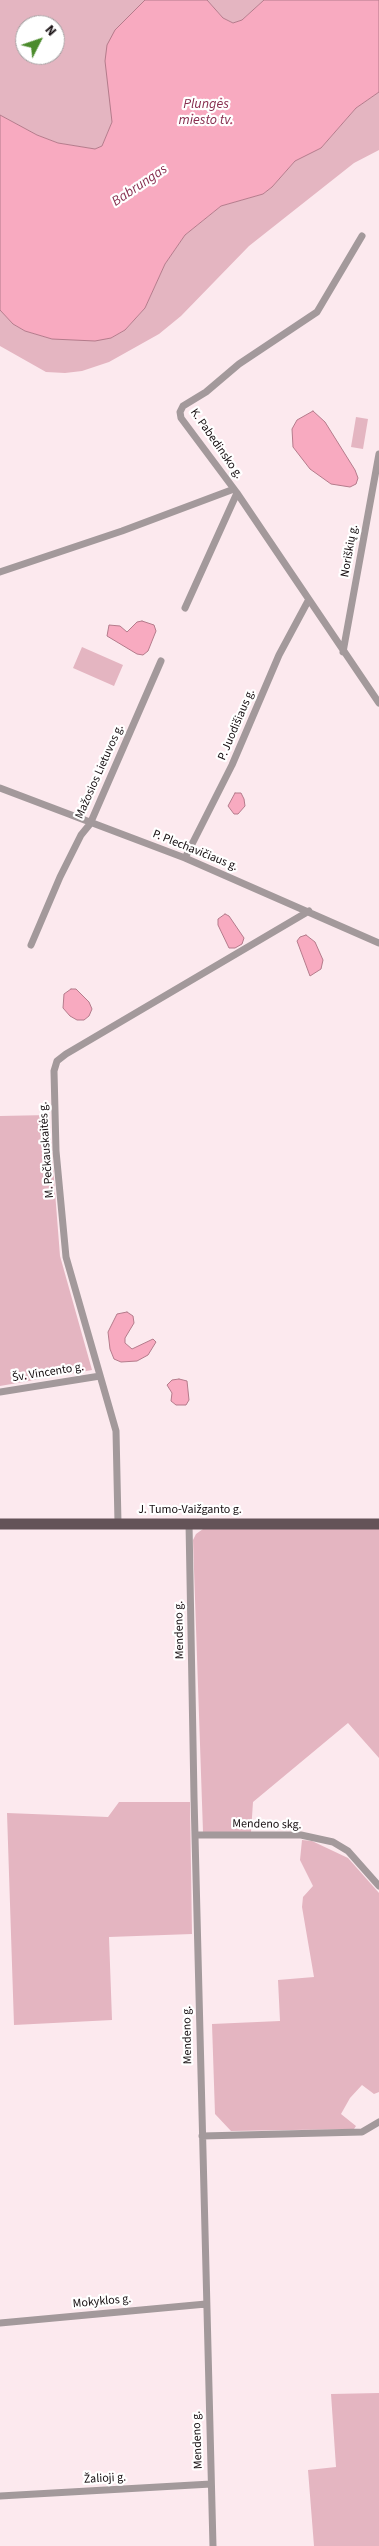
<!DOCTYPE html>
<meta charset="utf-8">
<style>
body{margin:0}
#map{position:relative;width:379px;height:2546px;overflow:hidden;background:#fce9ee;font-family:"Source Sans 3",sans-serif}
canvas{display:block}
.north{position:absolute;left:15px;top:15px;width:50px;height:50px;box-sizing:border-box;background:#fff;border:1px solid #a19e9f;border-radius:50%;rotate:49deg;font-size:14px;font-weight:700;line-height:20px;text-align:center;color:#140d0f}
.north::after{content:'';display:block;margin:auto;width:18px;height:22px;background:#4b8b2c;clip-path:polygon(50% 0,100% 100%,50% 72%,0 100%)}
</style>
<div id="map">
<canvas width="379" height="2546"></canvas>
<div class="north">N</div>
</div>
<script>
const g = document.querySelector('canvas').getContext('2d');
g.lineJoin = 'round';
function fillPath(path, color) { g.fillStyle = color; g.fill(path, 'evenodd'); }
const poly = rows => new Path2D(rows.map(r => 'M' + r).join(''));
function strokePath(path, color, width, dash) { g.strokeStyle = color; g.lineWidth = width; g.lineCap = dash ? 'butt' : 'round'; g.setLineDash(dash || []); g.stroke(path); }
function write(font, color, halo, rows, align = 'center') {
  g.font = font + ' "Source Sans 3",sans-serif'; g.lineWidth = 4.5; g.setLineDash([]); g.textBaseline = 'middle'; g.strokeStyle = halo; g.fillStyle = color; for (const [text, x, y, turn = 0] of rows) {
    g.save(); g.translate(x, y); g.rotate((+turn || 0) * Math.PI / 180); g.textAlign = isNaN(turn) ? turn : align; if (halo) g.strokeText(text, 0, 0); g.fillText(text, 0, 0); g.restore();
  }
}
fillPath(poly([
 [0,0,145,0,115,30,112,122,102,146,95,149,58,143,37,135,0,115],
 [25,25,55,25,55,55,25,55],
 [207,0,264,0,242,20,233,23,223,18],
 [379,92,379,150,354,163,249,246,181,316,159,334,109,362,82,371,65,373,46,372,0,346,0,310,13,324,25,331,52,339,111,338,125,330,145,308,165,264,185,235,221,206,263,194,272,187,295,161,321,148,356,108],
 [356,417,368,419,363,449,351,447],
 [82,647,123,665,114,686,73,668],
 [49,1115,60,1256,92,1370,0,1386,0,1116],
 [379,1528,379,1758,348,1723,253,1802,251,1832,203,1832,193,1540,196,1534,203,1529],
 [119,1802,190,1802,192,1934,109,1937,112,2020,14,2025,7,1813,108,1817],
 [302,1840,312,1841,348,1858,379,1893,379,2092,374,2094,362,2085,350,2098,341,2114,356,2126,354,2129,231,2131,215,2114,212,2024,280,2021,278,1980,314,1977,302,1907,303,1897,313,1886,300,1860],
 [379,2393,379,2546,314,2546,308,2470,336,2467,331,2394]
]), '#e4b5c1');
const water = poly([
 [145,0,207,0,223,18,233,23,242,20,264,0,379,0,379,92,356,108,321,148,295,161,272,187,263,194,221,206,185,235,165,264,145,308,125,330,111,338,95,341,52,339,25,331,13,324,0,310,0,115,37,135,58,143,95,149,102,146,112,122,105,61,107,45,115,30,145,0],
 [313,411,325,422,355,470,358,478,356,484,350,487,331,484,310,469,293,447,292,429,297,420,313,411],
 [142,621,154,625,156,631,148,651,143,655,137,654,107,636,109,625,120,626,127,632,137,622,142,621],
 [235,793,241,793,244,799,245,806,238,814,234,814,228,806,235,793],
 [225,914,229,916,244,938,242,944,235,948,229,948,218,925,218,919,225,914],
 [306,935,315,942,323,960,321,969,310,976,297,941,300,937,306,935],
 [71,989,76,989,89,1002,92,1009,89,1016,84,1020,77,1020,70,1016,63,1008,64,994,71,989],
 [127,1312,133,1316,134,1323,125,1338,125,1343,132,1349,153,1339,156,1342,148,1355,137,1361,121,1362,114,1359,110,1349,108,1332,117,1314,127,1312],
 [179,1379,187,1381,189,1400,186,1405,176,1405,171,1401,172,1393,167,1385,172,1380,179,1379]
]);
fillPath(water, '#f8aac0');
strokePath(water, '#b47b8b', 1);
strokePath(poly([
 [362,236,317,312,239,364,206,392,183,406,180,412,181,418,237,493,379,703],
 [0,572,122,531,234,489],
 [185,608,237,493],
 [343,652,379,454],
 [0,788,185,858,379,943],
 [185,858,232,765,279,655,308,601],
 [31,945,60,877,81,835,90,824,161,661],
 [0,1392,100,1376],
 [118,1523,116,1431,66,1257,56,1151,54,1071,57,1061,66,1054,309,911],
 [189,1523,194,1797,213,2546],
 [196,1835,301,1835,333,1842,348,1851,379,1886],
 [202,2136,362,2132,379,2122],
 [0,2323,206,2304],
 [0,2496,211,2484]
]), '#a3999b', 7);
strokePath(poly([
 [0,1524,379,1524]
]), '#645358', 11);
write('12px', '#140d0f', '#fff', [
 ["K. Pabedinsko g.",216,444,55],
 ["Noriškių g.",350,551,-80],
 ["P. Juodišiaus g.",237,725,-67],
 ["Mažosios Lietuvos g.",100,772,-66],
 ["P. Plechavičiaus g.",195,851,22],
 ["M. Pečkauskaitės g.",47,1150,-94],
 ["Šv. Vincento g.",48,1373,-9],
 ["J. Tumo-Vaižganto g.",190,1510],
 ["Mendeno g.",180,1630,-91],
 ["Mendeno skg.",267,1825,1],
 ["Mendeno g.",188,2035,-91],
 ["Mokyklos g.",102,2302,-5],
 ["Mendeno g.",198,2440,-92],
 ["Žalioji g.",105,2479,-3]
]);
write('italic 14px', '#872e4f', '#fff', [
 ["Plungės",206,105],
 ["miesto tv.",206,121],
 ["Babrungas",140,186,-34]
]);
</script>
